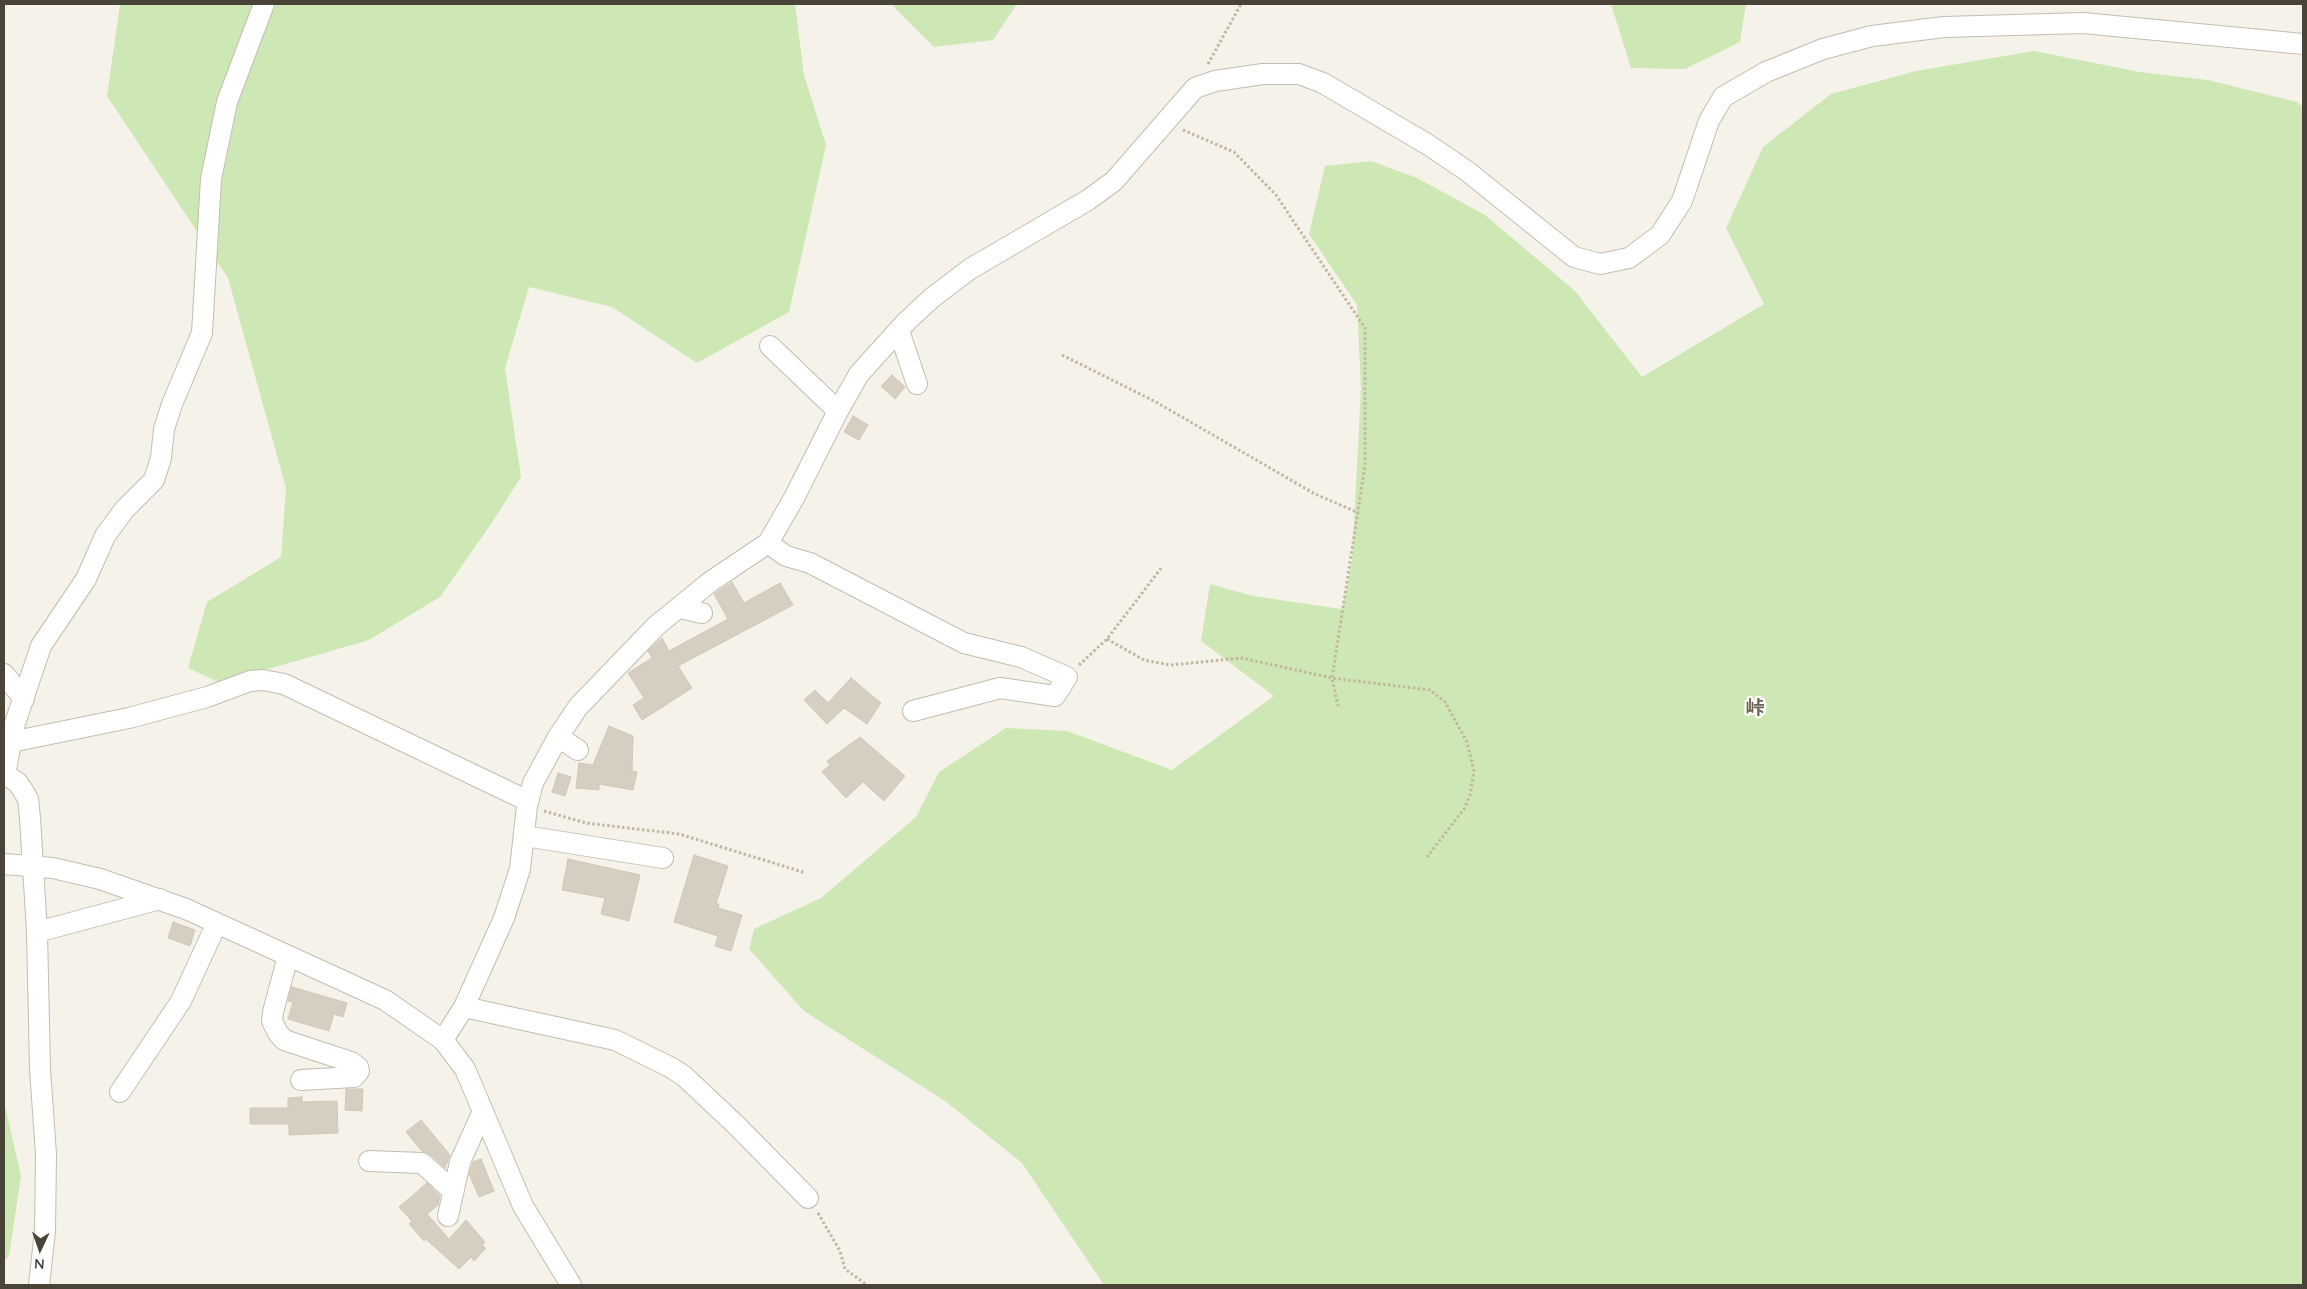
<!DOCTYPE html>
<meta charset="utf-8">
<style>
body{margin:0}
#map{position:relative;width:2307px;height:1289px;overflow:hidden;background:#f5f2ea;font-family:Quicksand,sans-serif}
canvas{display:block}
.frame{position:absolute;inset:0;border:5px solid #494338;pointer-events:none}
.north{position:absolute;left:15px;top:1224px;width:50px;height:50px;-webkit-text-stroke:4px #fff;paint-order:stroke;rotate:183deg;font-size:14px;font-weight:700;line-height:20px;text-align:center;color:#494338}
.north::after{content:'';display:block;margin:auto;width:18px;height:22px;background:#494338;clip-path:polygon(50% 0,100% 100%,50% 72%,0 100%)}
</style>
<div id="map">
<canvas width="2307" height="1289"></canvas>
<div class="frame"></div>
<div class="north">N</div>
</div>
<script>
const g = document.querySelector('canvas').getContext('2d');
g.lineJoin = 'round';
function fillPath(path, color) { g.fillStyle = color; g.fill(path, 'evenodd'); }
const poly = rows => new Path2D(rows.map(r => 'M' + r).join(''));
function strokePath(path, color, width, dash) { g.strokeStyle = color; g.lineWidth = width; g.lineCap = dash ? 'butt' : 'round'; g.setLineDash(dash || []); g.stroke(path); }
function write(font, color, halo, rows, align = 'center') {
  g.font = font + ' Quicksand,"Noto Sans JP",sans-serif'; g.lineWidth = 4.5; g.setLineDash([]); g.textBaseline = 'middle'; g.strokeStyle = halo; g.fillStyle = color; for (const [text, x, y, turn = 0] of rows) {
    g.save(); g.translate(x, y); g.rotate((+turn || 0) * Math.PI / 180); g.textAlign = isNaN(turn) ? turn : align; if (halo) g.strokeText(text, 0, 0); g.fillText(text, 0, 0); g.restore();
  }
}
fillPath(poly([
 [120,4,795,4,804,75,826,145,789,312,697,363,612,307,529,287,505,368,521,477,491,524,440,597,369,640,220,683,188,668,207,602,281,557,286,488,228,278,107,96],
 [891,4,1017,4,993,40,934,47],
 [1611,4,1746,4,1740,42,1685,69,1631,68],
 [2034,51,2140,72,2208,80,2297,102,2303,107,2303,1285,1104,1285,1022,1163,945,1101,804,1011,749,949,754,929,821,898,916,817,939,772,1006,728,1067,731,1172,770,1274,696,1201,641,1210,584,1253,596,1342,609,1352,562,1361,388,1357,305,1309,234,1325,166,1371,161,1417,178,1485,215,1575,291,1642,377,1764,304,1726,228,1763,147,1831,94,1916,71],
 [4,1101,21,1176,9,1256,4,1261]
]), '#cee8b5');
const building = poly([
 [892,375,905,387,895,399,881,386,892,375],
 [853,416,868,425,859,440,844,432,853,416],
 [732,582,744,603,780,583,793,605,678,666,692,688,642,720,633,705,644,698,628,673,652,658,648,651,662,638,669,651,728,619,714,594,732,582],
 [851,678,881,703,867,724,844,708,827,724,804,700,815,690,828,703,851,678],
 [609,726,633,736,632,771,637,772,633,790,599,784,599,790,576,788,579,763,593,765,609,726],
 [860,737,905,776,884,801,863,782,846,798,822,772,830,765,827,761,860,737],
 [558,773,571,777,565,796,552,792,558,773],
 [694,855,728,866,716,904,719,904,718,908,742,915,731,951,715,946,718,936,674,922,694,855],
 [568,859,640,875,629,921,601,914,605,898,562,890,568,859],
 [173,922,195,930,190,946,168,938,173,922],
 [292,987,347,1003,343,1017,334,1014,329,1031,288,1019,293,1002,288,1001,292,987],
 [346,1089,363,1089,362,1111,345,1110,346,1089],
 [302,1097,302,1102,337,1101,338,1133,289,1135,289,1124,250,1124,250,1108,288,1108,288,1098,302,1097],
 [421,1120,450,1155,445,1168,430,1154,422,1151,406,1132,421,1120],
 [481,1159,494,1191,479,1197,469,1174,473,1162,481,1159],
 [427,1183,440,1196,438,1205,427,1214,449,1239,466,1220,485,1242,482,1245,486,1248,474,1261,471,1257,459,1269,426,1239,424,1241,409,1224,412,1221,399,1207,427,1183]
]);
fillPath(building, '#d6cec0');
strokePath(building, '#d1c7b3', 1);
const minor = poly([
 [899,331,917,384],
 [770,346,838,411],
 [768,543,786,556,810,563,964,643,1021,657,1067,677,1055,696,1000,688,913,711],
 [680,608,702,613],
 [4,674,24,699],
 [558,737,578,750],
 [11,742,129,718,207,697,250,681,263,680,284,684,528,801],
 [4,774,17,782,22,789,28,799,30,818,37,932,40,1069,46,1154,45,1231,39,1285],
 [5,774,15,723,41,646,86,579,105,536,124,510,154,480,161,458,164,429,172,404,202,333,211,179,227,102,264,4],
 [525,836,663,858],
 [4,864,53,868,100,879,186,909,385,1000,443,1040,465,1069,523,1206,571,1285],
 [37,932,160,899],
 [288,956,273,1012,272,1021,278,1033,284,1040,351,1062,358,1067,359,1071,354,1077,301,1080],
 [464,1007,615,1040,670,1067,684,1076,735,1124,808,1198],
 [443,1040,464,1007,504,918,520,869,527,806,533,783,558,737,578,707,656,626,710,582,768,543,794,498,838,411,859,374,907,321,933,297,970,269,1088,200,1114,181,1195,88,1215,81,1263,74,1299,74,1323,83,1427,144,1467,171,1574,257,1600,264,1629,258,1660,235,1682,201,1709,121,1723,97,1766,72,1823,49,1872,36,1944,27,2083,23,2303,44],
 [120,1092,181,1001,217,923],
 [369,1161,422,1163,453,1191],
 [448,1216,460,1162,483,1111]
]);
strokePath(minor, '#c3bdb0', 22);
strokePath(poly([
 [1208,64,1241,4],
 [1183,130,1234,152,1276,195,1365,328,1365,466,1332,678,1338,706],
 [1062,355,1156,402,1315,494,1359,513],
 [1107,639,1144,660,1170,665,1242,658,1332,678,1430,690,1445,702,1467,742,1474,771,1470,795,1464,809,1427,857],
 [1079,665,1107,639,1162,567],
 [544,811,586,823,679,834,806,873],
 [818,1213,840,1251,845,1269,867,1285]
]), '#c2b79e', 3, [2.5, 2.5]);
strokePath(minor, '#fff', 20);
write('bold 19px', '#6b6150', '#fff', [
 ["峠",1755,708]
]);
</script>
